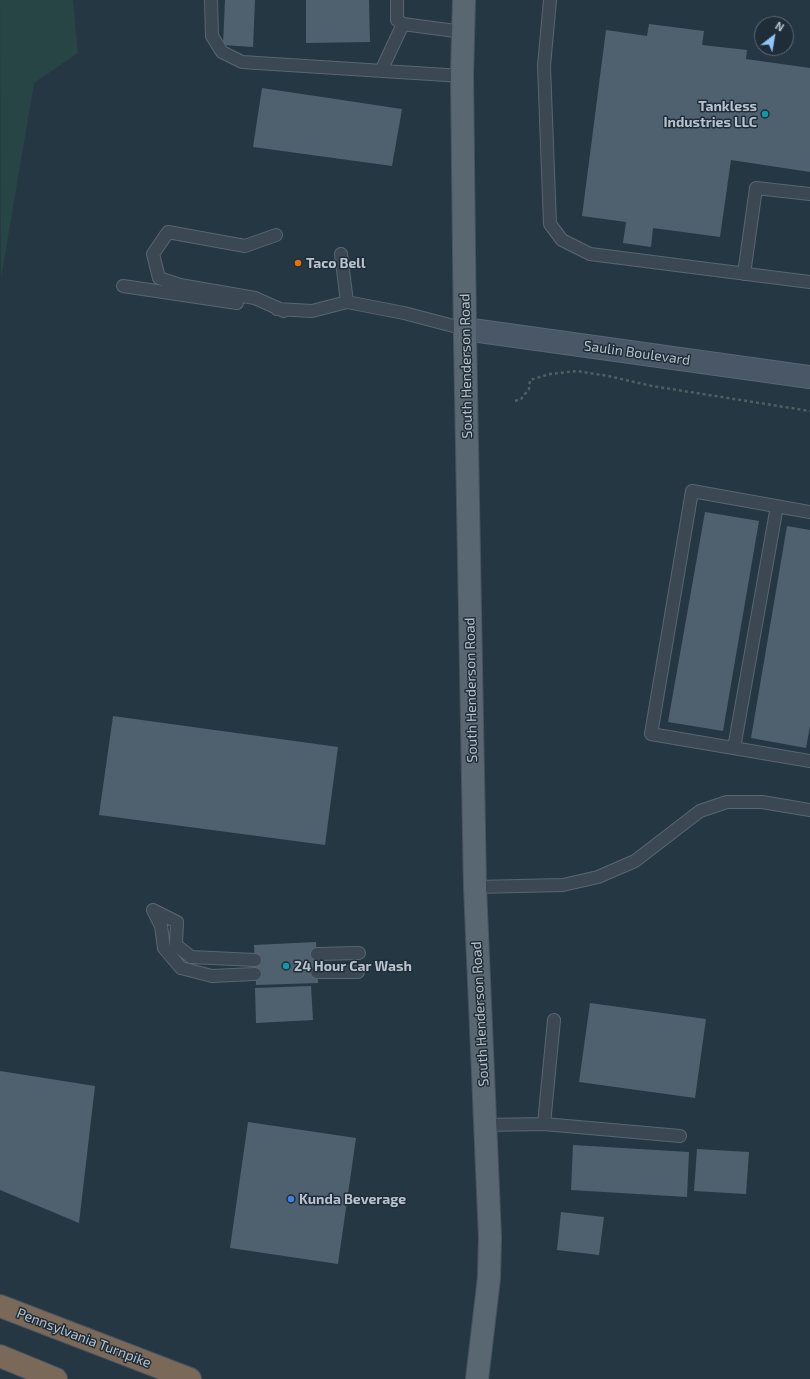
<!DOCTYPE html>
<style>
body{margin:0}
#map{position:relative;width:810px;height:1379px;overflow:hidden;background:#263744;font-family:"Exo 2",sans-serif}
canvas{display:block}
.north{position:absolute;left:754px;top:16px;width:40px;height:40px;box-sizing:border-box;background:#1f2d39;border:1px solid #5c6974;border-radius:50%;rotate:31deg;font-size:11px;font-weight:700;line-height:16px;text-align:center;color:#b8c3cd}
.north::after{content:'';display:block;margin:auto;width:14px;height:18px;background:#8fc6fb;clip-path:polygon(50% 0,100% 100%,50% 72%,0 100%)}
</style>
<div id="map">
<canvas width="810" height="1379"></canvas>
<div class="north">N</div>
</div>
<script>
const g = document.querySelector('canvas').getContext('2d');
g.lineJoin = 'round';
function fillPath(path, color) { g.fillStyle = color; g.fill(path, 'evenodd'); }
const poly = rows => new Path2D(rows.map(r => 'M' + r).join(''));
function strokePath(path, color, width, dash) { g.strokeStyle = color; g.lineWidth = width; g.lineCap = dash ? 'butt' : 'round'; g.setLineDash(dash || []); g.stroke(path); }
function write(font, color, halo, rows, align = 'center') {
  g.font = font + ' "Exo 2",sans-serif'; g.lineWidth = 3; g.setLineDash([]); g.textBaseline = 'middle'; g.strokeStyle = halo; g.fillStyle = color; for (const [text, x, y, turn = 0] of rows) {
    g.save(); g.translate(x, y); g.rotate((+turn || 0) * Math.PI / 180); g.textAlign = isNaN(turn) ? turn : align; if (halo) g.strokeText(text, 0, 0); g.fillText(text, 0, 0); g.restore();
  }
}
fillPath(poly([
 [0,0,73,0,78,53,34,83,1,278]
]), '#284545');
fillPath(poly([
 [225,0,255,0,253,47,223,45],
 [306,0,369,0,370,42,306,43],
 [649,24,704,31,702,45,747,50,746,59,810,68,810,172,731,160,720,237,653,228,651,247,623,243,626,222,582,216,606,30,647,36],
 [262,88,402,109,392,166,253,147],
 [705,512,759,521,723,731,668,722],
 [787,526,810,530,810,726,806,748,751,738],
 [113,716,338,747,325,845,99,815],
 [316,942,318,983,256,985,254,945],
 [311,986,313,1020,256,1023,255,988],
 [590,1003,706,1019,695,1098,579,1082],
 [0,1071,95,1086,79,1223,0,1190],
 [248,1122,356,1138,338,1264,230,1248],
 [573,1145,689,1152,687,1197,571,1190],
 [697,1149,749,1152,746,1194,694,1191],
 [561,1212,604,1217,599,1255,557,1250]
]), '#4f606f');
const lane = poly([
 [211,0,212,36,222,52,242,62,462,76],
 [397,0,397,20,403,24,463,32],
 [550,0,544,66,550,224,562,240,590,254,810,282],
 [381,71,403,24],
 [276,235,245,246,168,232,153,254,159,278,180,285,255,298,284,311],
 [341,254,347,302,404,313,465,329],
 [744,274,756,188,810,194],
 [123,286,237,303],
 [277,309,312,311,347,302],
 [810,512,692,491,651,734,810,761],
 [734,748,777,506],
 [475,887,563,885,598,877,635,861,700,811,727,802,762,802,810,810],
 [153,910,161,926,164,948,181,968,212,976,255,974],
 [153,910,177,922,176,945,191,957,255,960],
 [317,954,359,953],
 [317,972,358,972],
 [544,1124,680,1136],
 [485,1125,544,1124,554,1020]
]);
const secondary = poly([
 [465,329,810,377]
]);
const primary = poly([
 [464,0,462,76,465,337,475,887,490,1237,489,1278,477,1379]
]);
const highway = poly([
 [0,1306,190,1379],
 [0,1356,56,1379]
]);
strokePath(lane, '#596671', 14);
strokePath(secondary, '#596671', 24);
strokePath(primary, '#485460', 24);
strokePath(highway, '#45535e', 24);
strokePath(poly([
 [515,401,521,399,529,389,530,380,550,374,577,371,608,376,652,386,810,411]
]), '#496262', 2.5, [3, 3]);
strokePath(lane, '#3b4853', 12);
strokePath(secondary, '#495767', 22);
strokePath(primary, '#596773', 22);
strokePath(highway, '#7a6858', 22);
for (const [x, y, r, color] of [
 [765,114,4,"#0f9aa8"],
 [298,263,4,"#e8710a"],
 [286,966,4,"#0f9aa8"],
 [291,1199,4,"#3f7fe0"]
]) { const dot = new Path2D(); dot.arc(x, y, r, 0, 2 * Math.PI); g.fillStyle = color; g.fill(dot); strokePath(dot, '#1f2d39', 1.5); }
write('bold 14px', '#b8c3cd', '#1f2d39', [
 ["Tankless",757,106,"right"],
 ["Industries LLC",757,122,"right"],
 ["Taco Bell",306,263],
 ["24 Hour Car Wash",294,966],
 ["Kunda Beverage",299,1199]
], 'left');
write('14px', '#b8c3cd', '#1f2d39', [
 ["Saulin Boulevard",637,353,8],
 ["South Henderson Road",466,366,-91],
 ["South Henderson Road",471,690,-91],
 ["South Henderson Road",480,1014,-93],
 ["Pennsylvania Turnpike",84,1338,21]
]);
</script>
